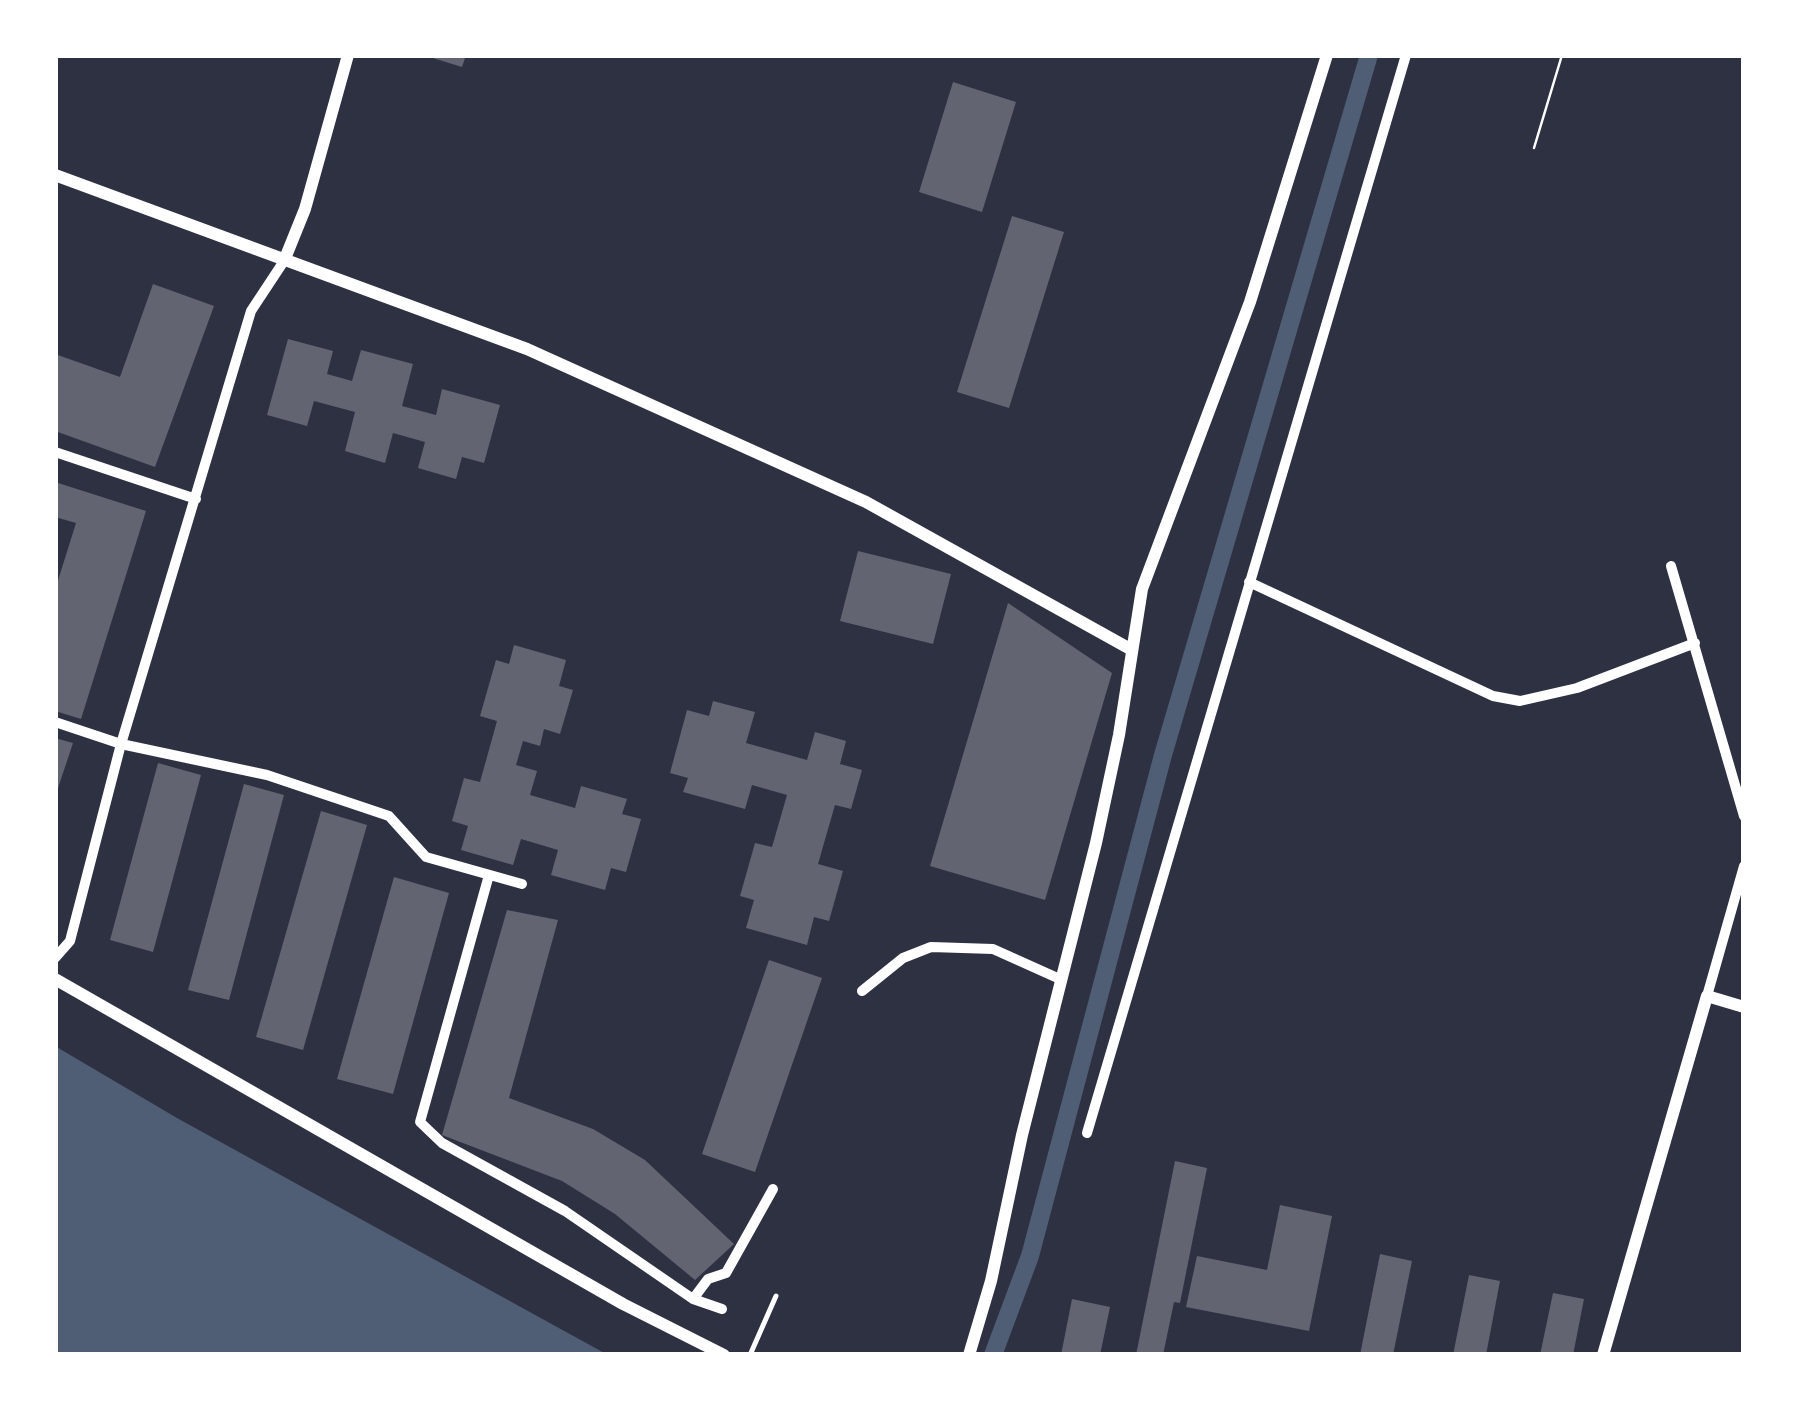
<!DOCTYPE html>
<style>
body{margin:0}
#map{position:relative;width:1799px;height:1410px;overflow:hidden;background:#2d3142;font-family:Arial,sans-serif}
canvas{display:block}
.frame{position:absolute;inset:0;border:58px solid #fff;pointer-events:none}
</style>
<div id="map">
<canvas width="1799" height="1410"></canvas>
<div class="frame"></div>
</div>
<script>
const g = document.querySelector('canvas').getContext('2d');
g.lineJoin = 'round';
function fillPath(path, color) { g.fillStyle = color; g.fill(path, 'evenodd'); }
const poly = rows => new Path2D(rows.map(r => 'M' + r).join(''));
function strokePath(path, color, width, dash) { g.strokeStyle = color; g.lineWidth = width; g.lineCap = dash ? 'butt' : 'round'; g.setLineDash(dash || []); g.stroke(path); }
fillPath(poly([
 [55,1046,177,1118,608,1355,55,1355]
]), '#4f5d75');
strokePath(poly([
 [993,1355,1030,1256,1163,755,1369,55]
]), '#4f5d75', 18);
fillPath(poly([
 [423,55,466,55,462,67],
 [953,82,1016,102,982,212,919,192],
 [1012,216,1064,232,1009,408,957,392],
 [153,284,214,306,155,467,55,431,55,354,120,377],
 [288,339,333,351,327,374,352,381,361,350,413,364,402,406,436,415,442,389,500,405,484,463,462,457,456,479,418,468,425,442,393,433,385,463,345,451,355,412,314,401,307,426,267,415],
 [55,482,146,511,81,719,55,711,55,590,76,523,55,517],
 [858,551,951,574,933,644,840,621],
 [1008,603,1112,673,1045,900,930,866],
 [514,645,566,660,559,686,573,690,560,734,544,729,540,746,523,741,516,765,537,771,530,795,575,808,581,786,627,799,622,814,641,819,626,872,611,868,605,890,551,875,558,850,521,839,513,865,461,850,468,826,452,821,464,778,480,782,497,721,480,716,496,660,509,664],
 [713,701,755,712,746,743,807,760,815,732,846,741,840,764,862,770,851,809,835,805,818,864,843,871,829,921,814,917,807,945,746,928,754,900,740,896,755,843,772,847,787,795,752,785,745,809,683,792,688,778,670,773,687,710,709,716],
 [55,738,73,743,56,794,55,794],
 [158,763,201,775,153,952,110,940],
 [244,784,284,795,229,1000,188,990],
 [321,811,367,825,303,1050,256,1037],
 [394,877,449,893,393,1094,337,1079],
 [507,910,558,920,509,1098,593,1129,645,1160,734,1244,695,1280,615,1214,562,1181,442,1135],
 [769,960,822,978,755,1172,702,1154],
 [1175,1161,1207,1168,1180,1303,1174,1302,1163,1355,1136,1355],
 [1280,1205,1332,1216,1309,1331,1186,1307,1197,1256,1267,1270],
 [1380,1254,1412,1261,1393,1355,1360,1355],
 [1469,1275,1500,1281,1486,1355,1453,1355],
 [1553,1293,1584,1299,1573,1355,1540,1355],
 [1072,1299,1110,1307,1100,1355,1061,1355]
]), '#626471');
strokePath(poly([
 [1534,148,1562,55]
]), '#fff', 2.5);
strokePath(poly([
 [750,1355,776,1296]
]), '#fff', 5);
strokePath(poly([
 [55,452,196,499],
 [1671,566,1744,816],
 [1249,582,1493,696,1520,701,1577,688,1695,643],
 [55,722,121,744,267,775,389,816,426,857,522,884],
 [489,875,420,1122,442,1143,565,1211,693,1299,722,1309],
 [55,958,70,941,121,744,251,311,284,261],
 [862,991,903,958,931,947,993,949,1062,980],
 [1707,996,1744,866],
 [1087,1133,1406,55],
 [693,1299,708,1279,726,1273,773,1189]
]), '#fff', 10);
strokePath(poly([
 [55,175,527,349,866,502,1132,650],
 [284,261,305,209,348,55],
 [55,979,623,1304,724,1355],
 [969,1355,991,1281,1022,1135,1096,843,1119,735,1142,589,1250,302,1327,55],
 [1603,1355,1707,996,1744,1007]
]), '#fff', 12);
</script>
